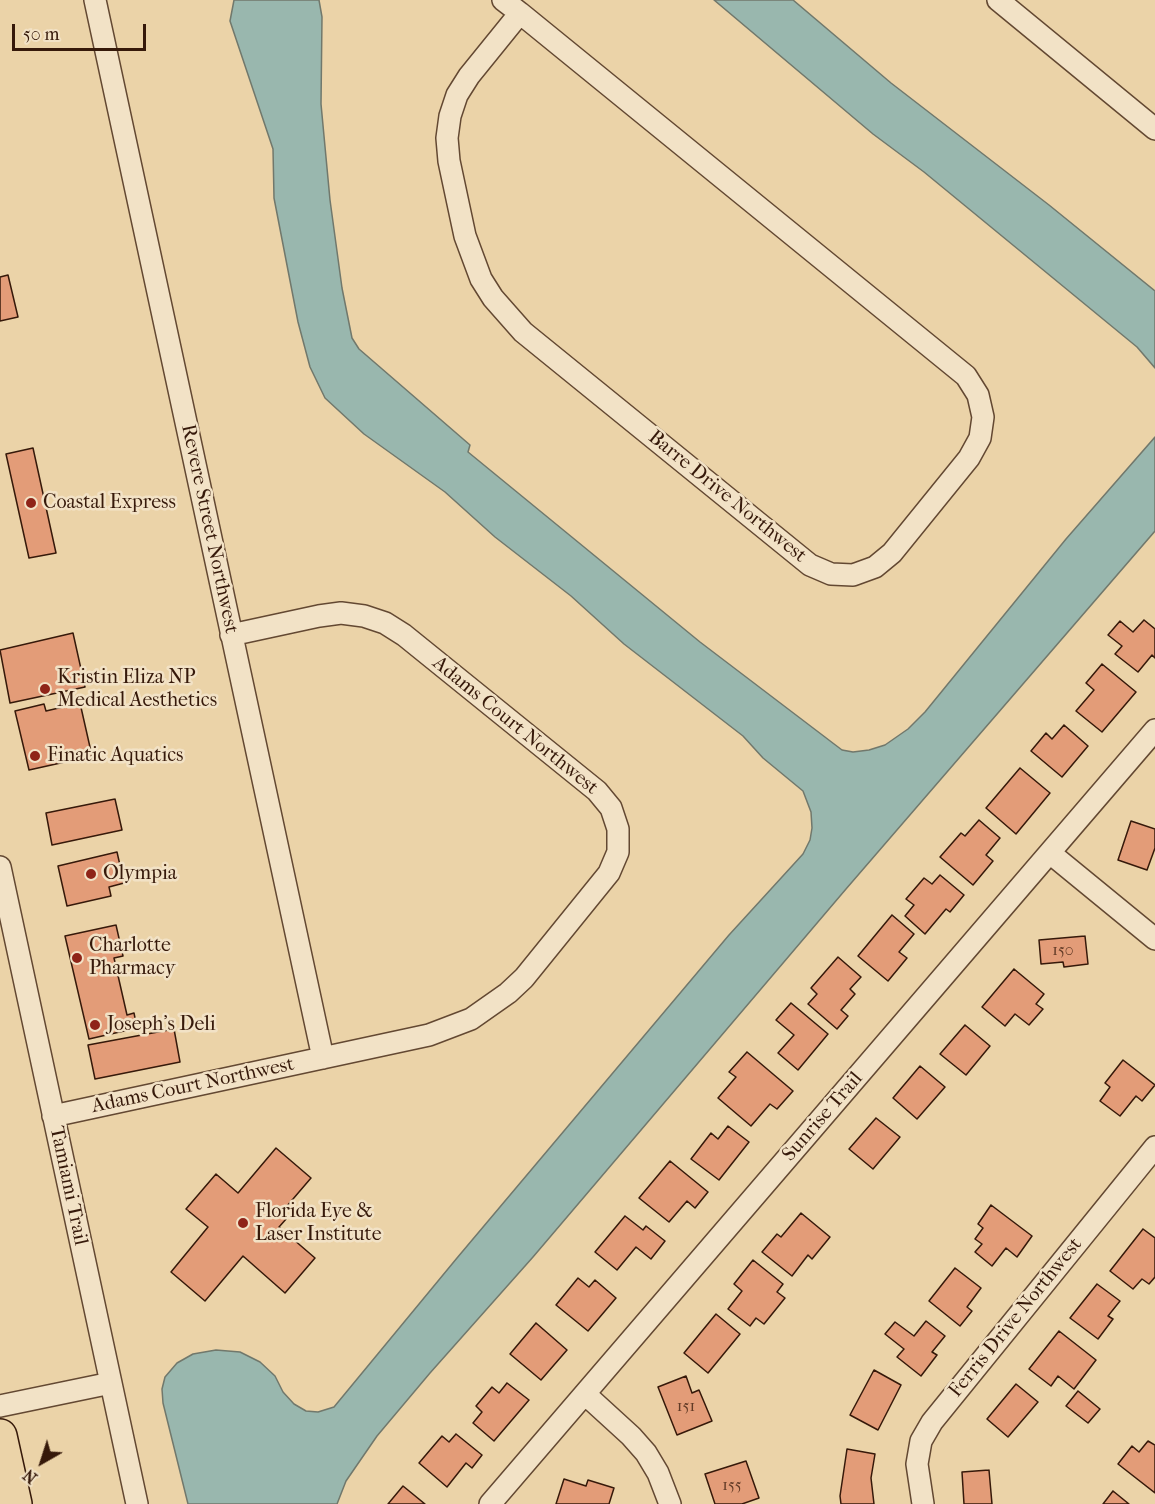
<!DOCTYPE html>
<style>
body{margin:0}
#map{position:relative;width:1155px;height:1504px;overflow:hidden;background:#ebd3a8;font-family:"IM FELL French Canon",serif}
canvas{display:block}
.north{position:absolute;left:12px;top:1432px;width:60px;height:60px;-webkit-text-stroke:4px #f2e2c6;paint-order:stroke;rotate:219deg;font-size:16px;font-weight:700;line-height:24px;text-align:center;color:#36190a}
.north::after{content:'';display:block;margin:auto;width:21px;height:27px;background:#36190a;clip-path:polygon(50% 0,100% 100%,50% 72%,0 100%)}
.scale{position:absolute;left:12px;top:24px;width:134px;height:27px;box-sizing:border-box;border:3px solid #36190a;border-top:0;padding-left:8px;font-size:18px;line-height:21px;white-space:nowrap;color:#36190a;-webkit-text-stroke:4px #f2e2c6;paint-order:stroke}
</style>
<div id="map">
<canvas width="1155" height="1504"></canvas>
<div class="north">N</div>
<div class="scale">50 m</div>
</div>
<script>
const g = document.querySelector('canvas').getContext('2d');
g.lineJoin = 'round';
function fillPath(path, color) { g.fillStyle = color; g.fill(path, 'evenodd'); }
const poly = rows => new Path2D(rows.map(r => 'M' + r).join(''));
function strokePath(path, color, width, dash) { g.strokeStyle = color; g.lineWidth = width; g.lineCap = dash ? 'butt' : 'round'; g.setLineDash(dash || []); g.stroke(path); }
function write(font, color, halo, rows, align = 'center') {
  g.font = font + ' "IM FELL French Canon",serif'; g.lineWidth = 5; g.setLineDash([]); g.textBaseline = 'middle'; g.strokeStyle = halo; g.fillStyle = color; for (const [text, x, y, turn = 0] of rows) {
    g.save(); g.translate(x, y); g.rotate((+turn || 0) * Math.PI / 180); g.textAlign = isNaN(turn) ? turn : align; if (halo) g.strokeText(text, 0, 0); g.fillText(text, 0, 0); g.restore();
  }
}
const water = poly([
 [234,0,319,0,322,17,321,104,330,200,342,288,352,338,359,349,470,445,468,452,700,642,842,750,853,752,869,750,885,745,908,729,925,712,1066,539,1155,437,1155,531,846,889,533,1257,430,1373,377,1436,346,1481,337,1504,188,1504,163,1403,162,1389,165,1377,177,1363,193,1354,216,1350,240,1352,260,1362,275,1376,283,1392,294,1404,306,1411,318,1412,334,1407,457,1258,729,935,803,854,810,840,812,828,811,812,803,791,763,758,743,736,624,644,571,596,495,537,445,492,364,434,325,398,310,367,298,322,274,198,273,149,230,21,234,0],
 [714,0,793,0,891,83,1049,205,1155,291,1155,368,1137,347,924,172,873,134,714,0]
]);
fillPath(water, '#99b7ae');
strokePath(water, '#71786c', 1.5);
const building = poly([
 [8,275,18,317,0,321,0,277,8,275],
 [33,448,56,553,29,558,6,454,33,448],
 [1144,620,1155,629,1155,658,1152,655,1138,672,1115,654,1122,646,1108,635,1120,621,1133,632,1144,620],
 [73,633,85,687,10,703,0,650,73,633],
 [1102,664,1136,692,1102,732,1076,711,1094,690,1086,683,1102,664],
 [80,703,92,756,29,770,15,711,44,704,46,711,80,703],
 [1064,725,1088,746,1062,777,1031,751,1046,733,1052,739,1064,725],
 [1020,768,1050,793,1016,834,986,808,1020,768],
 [115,799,122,830,52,845,46,813,115,799],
 [979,820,1000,838,986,855,993,861,973,885,940,857,961,833,965,836,979,820],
 [1131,821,1155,829,1155,848,1147,870,1118,860,1131,821],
 [117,852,124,883,109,887,111,896,67,906,58,866,117,852],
 [940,875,964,895,950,912,946,909,925,934,905,916,914,905,906,899,924,878,932,884,940,875],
 [892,915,914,934,899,952,907,958,888,981,858,956,892,915],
 [116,925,123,956,114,958,127,1015,134,1013,137,1028,89,1039,65,936,116,925],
 [1085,936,1088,964,1064,967,1063,962,1041,964,1039,940,1085,936],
 [838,957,861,977,850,989,855,994,841,1010,848,1016,837,1029,808,1004,817,994,811,988,838,957],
 [1014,969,1044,994,1036,1004,1043,1009,1029,1025,1015,1014,1005,1026,982,1007,1014,969],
 [791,1003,828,1034,798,1070,778,1053,794,1035,776,1020,791,1003],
 [965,1025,990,1046,966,1075,940,1054,965,1025],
 [174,1029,180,1062,95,1079,88,1045,174,1029],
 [747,1052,793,1091,777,1109,770,1104,751,1126,718,1098,736,1077,729,1072,747,1052],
 [1123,1060,1155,1085,1142,1101,1136,1096,1120,1116,1100,1101,1110,1087,1105,1083,1123,1060],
 [920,1066,945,1087,917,1119,893,1098,920,1066],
 [876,1118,900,1137,873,1169,849,1149,876,1118],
 [728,1126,749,1142,719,1180,691,1159,711,1133,718,1139,728,1126],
 [276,1148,311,1178,281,1213,287,1218,279,1227,315,1258,285,1293,243,1256,205,1301,171,1272,208,1227,186,1209,216,1174,238,1193,276,1148],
 [670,1161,708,1192,695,1208,687,1201,669,1222,639,1198,670,1161],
 [991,1205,1032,1236,1017,1257,1006,1248,992,1266,975,1252,982,1244,975,1239,983,1228,978,1224,991,1205],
 [801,1213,830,1237,812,1259,808,1255,792,1276,762,1252,777,1234,781,1237,801,1213],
 [625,1216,643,1230,646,1226,665,1241,651,1259,636,1247,617,1270,595,1252,625,1216],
 [1143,1229,1155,1238,1155,1277,1149,1284,1142,1279,1133,1289,1110,1271,1143,1229],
 [753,1260,783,1284,777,1292,785,1298,764,1324,756,1318,750,1326,728,1309,742,1291,734,1284,753,1260],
 [955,1268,981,1288,967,1307,972,1311,960,1326,929,1301,955,1268],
 [578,1278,589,1287,595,1280,616,1298,588,1331,556,1305,578,1278],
 [1097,1284,1120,1301,1108,1316,1113,1319,1098,1339,1070,1318,1097,1284],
 [716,1314,740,1334,708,1373,684,1353,716,1314],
 [926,1321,945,1336,932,1352,937,1355,921,1376,897,1357,904,1349,885,1334,895,1322,914,1336,926,1321],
 [536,1323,567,1350,541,1380,510,1354,536,1323],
 [1059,1331,1096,1360,1074,1389,1058,1376,1051,1386,1029,1369,1059,1331],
 [874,1370,901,1385,878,1430,850,1415,874,1370],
 [686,1376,692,1393,699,1390,712,1421,677,1435,658,1387,686,1376],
 [507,1383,529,1400,494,1441,473,1423,482,1412,476,1406,492,1387,499,1393,507,1383],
 [1016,1384,1038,1402,1008,1437,987,1419,1016,1384],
 [1078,1391,1100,1409,1088,1423,1066,1406,1078,1391],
 [456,1434,482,1455,472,1468,466,1463,447,1487,419,1463,442,1436,449,1442,456,1434],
 [1148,1441,1155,1445,1155,1493,1118,1464,1132,1446,1139,1452,1148,1441],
 [847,1449,875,1454,871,1478,874,1504,841,1504,840,1496,847,1449],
 [746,1461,759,1498,742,1504,715,1504,705,1474,746,1461],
 [989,1470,992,1504,964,1504,962,1472,989,1470],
 [564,1479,586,1486,588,1480,614,1488,609,1504,556,1504,564,1479],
 [403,1486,425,1504,388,1504,403,1486],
 [1113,1491,1129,1504,1103,1504,1113,1491]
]);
fillPath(building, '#e39c78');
strokePath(building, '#36190a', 1.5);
const minor = poly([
 [95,0,323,1058],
 [503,0,520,13],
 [998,0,1155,129],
 [520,13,966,376,978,395,983,417,980,438,969,458,892,553,875,567,853,575,831,574,810,565,523,332,493,298,481,279,465,236,449,161,447,138,450,116,457,95,469,76,520,13],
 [1050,853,1155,939],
 [0,867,137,1504],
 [53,1116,429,1035,471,1019,508,993,524,978,609,873,618,852,618,829,611,808,597,791,404,635,385,623,364,616,341,613,319,616,231,635],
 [585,1394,631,1436,646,1453,658,1473,670,1504],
 [0,1406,111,1383],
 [490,1504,1155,730],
 [923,1504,917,1464,921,1441,932,1422,1155,1147]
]);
const primary = poly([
 [0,1436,15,1504]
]);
strokePath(minor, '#634832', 24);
strokePath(primary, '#36190a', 36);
strokePath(minor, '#f2e2c6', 21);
strokePath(primary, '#ebd3a8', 33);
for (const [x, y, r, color] of [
 [31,503,6,"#8f2418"],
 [45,689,6,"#8f2418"],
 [35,756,6,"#8f2418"],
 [91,874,6,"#8f2418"],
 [77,958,6,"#8f2418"],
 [95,1025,6,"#8f2418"],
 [243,1223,6,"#8f2418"]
]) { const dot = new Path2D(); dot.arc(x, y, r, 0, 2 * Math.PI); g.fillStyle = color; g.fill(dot); strokePath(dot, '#f2e2c6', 2); }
write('16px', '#613a26', null, [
 ["150",1063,951],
 ["151",686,1407],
 ["155",732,1486]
]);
write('20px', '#36190a', '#f2e2c6', [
 ["Barre Drive Northwest",727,497,39],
 ["Revere Street Northwest",209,529,78],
 ["Adams Court Northwest",515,726,39],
 ["Adams Court Northwest",193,1086,-12],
 ["Sunrise Trail",823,1117,-49],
 ["Tamiami Trail",68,1186,78],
 ["Ferris Drive Northwest",1016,1318,-51]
]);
write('20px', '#36190a', '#f2e2c6', [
 ["Coastal Express",43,503],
 ["Kristin Eliza NP",57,678],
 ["Medical Aesthetics",57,701],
 ["Finatic Aquatics",47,756],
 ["Olympia",103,874],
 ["Charlotte",89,946],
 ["Pharmacy",89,969],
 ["Joseph's Deli",107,1025],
 ["Florida Eye &",255,1212],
 ["Laser Institute",255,1235]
], 'left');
</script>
